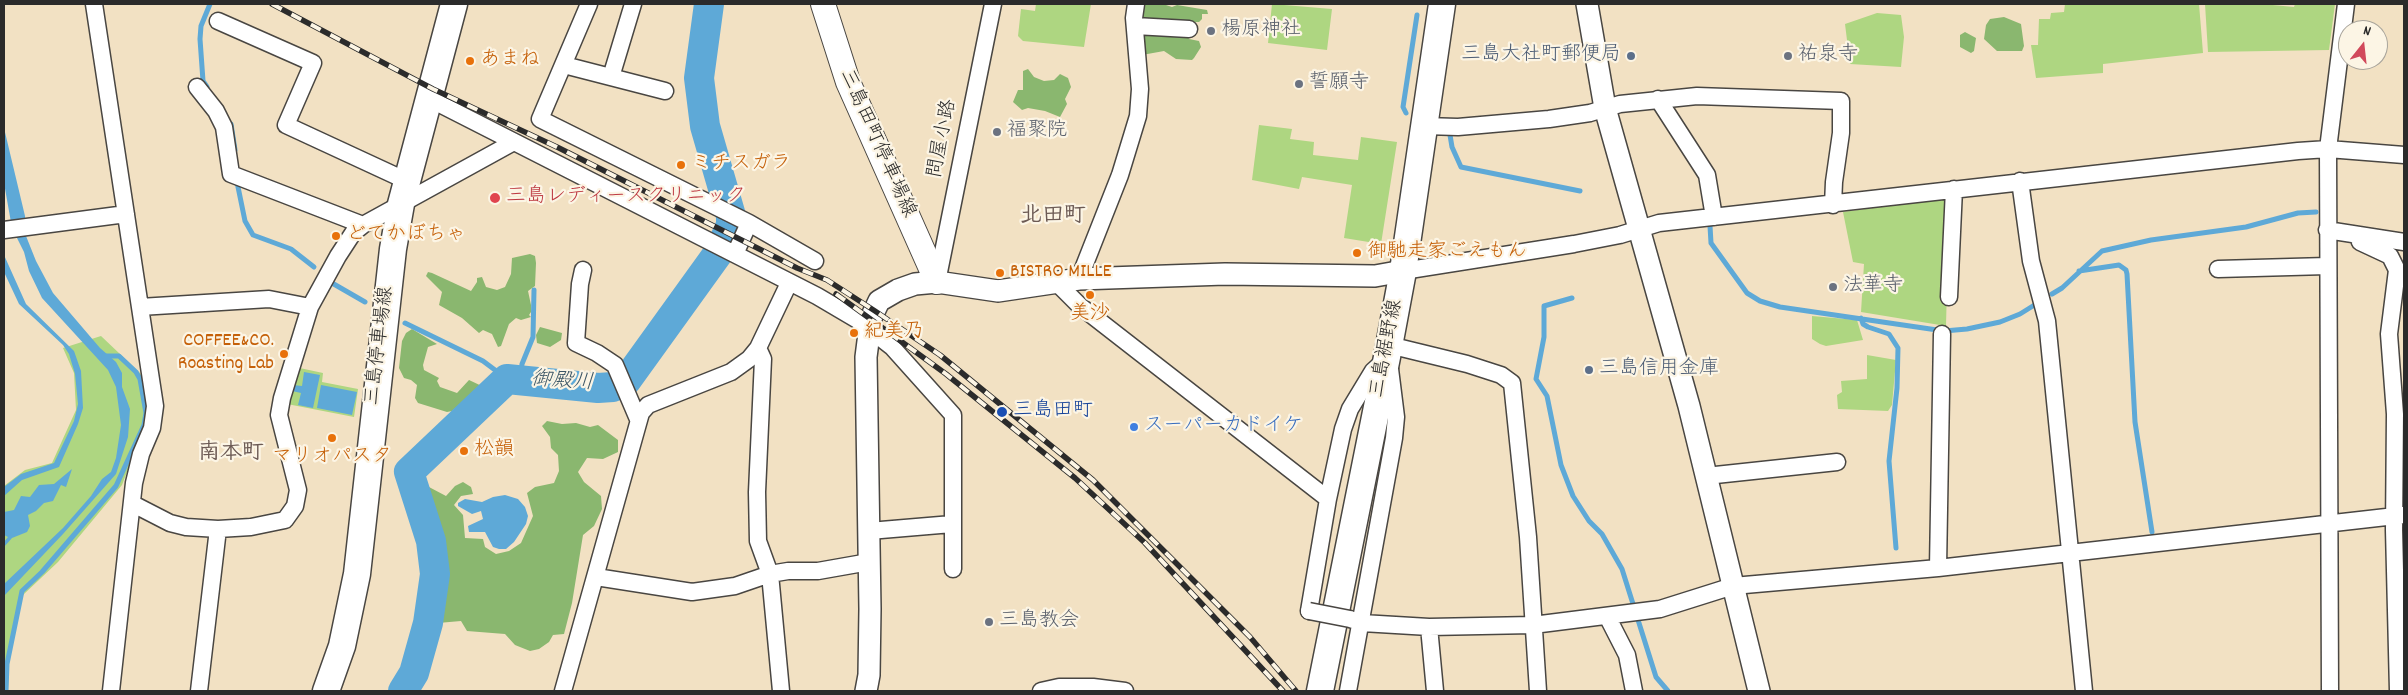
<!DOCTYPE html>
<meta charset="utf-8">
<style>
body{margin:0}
#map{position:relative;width:2408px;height:695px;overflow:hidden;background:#f2e1c3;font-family:Dekko,sans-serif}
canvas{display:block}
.frame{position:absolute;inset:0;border:5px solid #2b2b2b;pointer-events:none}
.north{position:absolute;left:2338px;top:20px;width:50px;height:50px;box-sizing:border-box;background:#fcf5e5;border:1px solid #a8a49b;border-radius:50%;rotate:16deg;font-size:14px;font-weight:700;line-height:20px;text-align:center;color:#2b2b2b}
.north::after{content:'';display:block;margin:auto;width:18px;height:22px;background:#d1495b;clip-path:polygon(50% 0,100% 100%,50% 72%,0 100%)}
</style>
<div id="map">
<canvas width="2408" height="695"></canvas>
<div class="frame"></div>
<div class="north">N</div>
</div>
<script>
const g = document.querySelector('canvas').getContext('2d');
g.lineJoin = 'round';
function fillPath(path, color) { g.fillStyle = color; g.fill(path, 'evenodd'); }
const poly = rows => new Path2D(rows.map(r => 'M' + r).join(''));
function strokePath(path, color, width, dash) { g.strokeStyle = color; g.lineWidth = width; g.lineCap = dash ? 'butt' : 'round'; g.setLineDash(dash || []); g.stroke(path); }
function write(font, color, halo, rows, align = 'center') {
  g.font = font + ' Dekko,"Klee One",sans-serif'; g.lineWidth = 4.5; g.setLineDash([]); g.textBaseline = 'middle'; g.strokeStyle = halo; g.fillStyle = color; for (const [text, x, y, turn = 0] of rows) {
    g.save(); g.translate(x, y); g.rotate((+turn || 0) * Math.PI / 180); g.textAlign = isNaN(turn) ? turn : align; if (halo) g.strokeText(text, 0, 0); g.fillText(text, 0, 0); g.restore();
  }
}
fillPath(poly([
 [1036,4,1091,4,1084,47,1023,41,1018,36,1021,9,1035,11],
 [1272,4,1332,9,1327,50,1268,43],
 [2065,4,2199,4,2203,53,2103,64,2103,73,2036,78,2031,45,2038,45,2039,19,2050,19,2051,13,2064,12],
 [2205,4,2262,4,2294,7,2295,4,2335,4,2329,50,2208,52],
 [1877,13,1901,15,1904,37,1901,67,1850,64,1845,24],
 [1259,125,1292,129,1290,139,1314,142,1313,155,1358,160,1361,137,1397,142,1381,244,1344,238,1352,185,1302,177,1299,189,1252,180],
 [1945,198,1949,204,1946,326,1861,312,1864,264,1853,262,1843,212],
 [1812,316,1857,320,1863,340,1826,346,1820,344,1812,339],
 [101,336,140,373,144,381,149,414,122,485,58,562,23,595,9,658,8,691,4,691,4,486,25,470,52,463,76,410,74,373,63,348],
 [1867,355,1896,360,1892,405,1888,411,1838,409,1837,395,1842,392,1841,381,1867,379],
 [295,367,323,373,322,382,358,389,354,417,287,404]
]), '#aed681');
fillPath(poly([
 [1142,4,1163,4,1172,7,1177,5,1207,10,1208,14,1202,14,1202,19,1199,22,1190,22,1187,35,1189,39,1199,41,1201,47,1194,58,1192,60,1176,59,1164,51,1142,55],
 [2004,17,2021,24,2024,46,2022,51,1997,51,1984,39,1986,25,1990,19],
 [1965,32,1976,38,1974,51,1971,53,1960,47,1960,35],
 [1028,69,1034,77,1044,81,1054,80,1060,74,1068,78,1071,87,1065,99,1067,104,1060,117,1045,111,1028,108,1022,110,1013,102,1018,90,1023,90,1023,71],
 [530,254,535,256,536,263,535,286,528,291,531,305,531,312,529,315,531,317,521,320,516,318,509,324,501,346,498,347,492,334,483,330,479,333,462,318,439,305,442,292,426,276,428,272,432,273,471,291,477,282,477,278,482,277,486,287,497,290,505,287,511,274,512,258],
 [540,327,562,333,561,340,550,347,537,343,536,335],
 [412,329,437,344,428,347,423,365,424,370,439,378,437,381,440,387,457,393,469,380,486,388,487,392,481,396,471,396,452,411,447,412,418,403,415,398,417,385,411,380,404,378,399,368,402,341,406,333],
 [547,421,562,424,576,423,590,427,598,425,618,440,618,452,603,459,587,458,578,472,584,482,601,496,602,509,594,526,583,535,572,603,564,634,553,635,549,642,539,649,530,651,515,645,505,634,467,631,461,621,438,623,434,612,439,597,438,577,441,565,424,501,430,495,429,487,446,496,455,486,463,482,471,487,473,494,461,496,454,505,463,515,465,538,483,539,485,547,496,554,509,551,521,543,533,516,527,493,535,487,554,483,559,471,558,455,551,448,550,437,542,426]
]), '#8ab76f');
fillPath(poly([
 [4,128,25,216,26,236,36,261,53,293,100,348,116,362,122,373,122,387,130,409,128,437,116,474,63,534,4,596,4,584,63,528,91,496,102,479,111,472,116,458,121,425,116,387,108,370,42,298,29,271,24,252,12,228,4,183],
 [4,255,26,304,74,351,81,371,83,408,78,424,59,467,22,480,4,496,4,487,21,474,54,463,74,421,78,404,75,374,69,354,63,345,19,304,4,272],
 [304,372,320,375,313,408,298,405,301,393,292,391,293,385,302,386],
 [321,385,357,392,352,415,317,408],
 [72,469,66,487,61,485,53,501,44,503,36,511,28,515,30,526,27,532,12,538,4,547,4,542,8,537,4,535,4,512,14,510,21,496,30,497,39,485,54,484],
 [505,495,518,499,525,507,528,516,526,524,514,542,506,549,499,549,493,547,485,532,469,532,468,526,483,519,481,511,472,514,458,506,458,503,465,499,482,502,493,497],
 [420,622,433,625,420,672,410,691,398,691,411,665]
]), '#5ea9d7');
strokePath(poly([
 [207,87,203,81,200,39,201,26,210,4],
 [1406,113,1403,107,1417,15],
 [231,124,235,150],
 [1450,135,1452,147,1461,167,1580,191],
 [237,182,245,221,253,235,291,249,314,267],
 [1710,226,1711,243,1747,293,1760,301,1780,307,1944,331,1967,329,2000,322,2020,314,2036,304],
 [2079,271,2119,265,2126,270,2127,274,2135,422,2152,532],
 [332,283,365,302],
 [2052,294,2062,288,2102,251,2151,240,2246,227,2298,213,2316,212],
 [1572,298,1544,306,1544,337,1536,379,1547,396,1561,465,1573,496,1589,521,1602,534,1622,569,1656,677,1668,691],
 [1861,318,1863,324,1868,327,1889,334,1898,348,1897,388,1889,461,1896,548],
 [405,323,483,361,507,379],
 [520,380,522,364,533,337,534,290],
 [6,691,7,664,22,591,42,572,116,486,144,425,146,413,140,379,136,372,119,356,104,356]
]), '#5ea9d7', 5);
strokePath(poly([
 [403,691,414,673,428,623,435,574,431,541,409,472,507,379,598,388,613,387,626,381,719,252,731,225,731,216,705,126,699,78,709,4]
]), '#5ea9d7', 30);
const minor = poly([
 [94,4,155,406,152,428,141,454,134,483,111,691],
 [589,4,540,119,749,223,815,261],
 [218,21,313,63,286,125,407,181],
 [1135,26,1189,29],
 [564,65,665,91],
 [611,77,633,4],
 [197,87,216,111,224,127,231,174,363,225],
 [430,99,817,296,856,319,892,347,953,415,953,569],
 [1658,99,1707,175,1714,217],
 [1424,126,1458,127,1549,119,1590,113,1620,104,1697,96,1841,101,1841,133,1834,182,1833,205],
 [2020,181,2031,261,2047,321,2084,691],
 [4,230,126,214],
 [2327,230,2404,242],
 [2358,236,2360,242,2390,256,2397,270,2389,334,2395,414,2394,530,2398,691],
 [735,254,749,223],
 [2218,269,2327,266],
 [583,270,580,284,576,343,597,353,615,365,638,419],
 [1403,271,1574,244,1620,235,1659,223,2298,151,2328,149,2404,155],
 [1079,279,1120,175,1138,116,1140,89,1134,18,1136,4],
 [937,282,993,4],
 [1057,283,1080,306,1328,499],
 [1949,297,1954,189],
 [140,307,269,299,310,307],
 [1389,345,1467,364,1501,375,1512,383,1528,537,1538,691],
 [758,348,763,359,757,492,758,541,770,574,781,691],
 [1706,476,1837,462],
 [133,504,170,523,186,527,218,529,251,527,285,520,295,506,298,490,279,415,282,398,310,307,338,256,353,233,363,225,512,143],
 [869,531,952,524],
 [1938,568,1942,334],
 [596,577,692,592,735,586,770,574,788,571,818,571,869,562],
 [1309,611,1328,499,1343,429,1350,409,1373,371,1384,361],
 [1607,616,1627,655,1634,691],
 [1350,619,1362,623,1429,627,1533,625,1660,609,1733,586,1938,568,2404,515],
 [1429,627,1435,691],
 [199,691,218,529],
 [563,691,641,413,648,405,731,372,749,359,758,348,789,283],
 [1041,691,1059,687,1093,687,1125,691],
 [1348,691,1394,438,1396,417,1390,369],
 [2330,691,2328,149,2346,4]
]);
const tertiary = poly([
 [1587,4,1605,108,1689,406,1759,691],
 [866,691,869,675,870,609,866,357,871,318,879,301,898,290,915,284,937,282,998,291,1079,279,1225,274,1375,276,1403,271]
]);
const secondary = poly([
 [823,4,848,82,937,282]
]);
const primary = poly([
 [326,691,342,646,357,574,393,249,401,204,454,4],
 [1320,691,1387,357,1403,271,1442,4]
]);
strokePath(minor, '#494642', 19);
strokePath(tertiary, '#494642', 24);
strokePath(secondary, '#494642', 26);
strokePath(primary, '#494642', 29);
strokePath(minor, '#fff', 16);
strokePath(tertiary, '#fff', 21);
strokePath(secondary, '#fff', 24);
strokePath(primary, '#fff', 26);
const rail = poly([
 [272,4,433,89,559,148,797,268,827,280,875,311,940,355,1093,480,1250,637,1296,691],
 [836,294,946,374,1075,478,1145,543,1283,691]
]);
strokePath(rail, '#2b2b2b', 5.5);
strokePath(rail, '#fcf5e5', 4, [11]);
const minorBridge = poly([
 [1309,611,1350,619]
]);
strokePath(minorBridge, '#494642', 19, []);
strokePath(minorBridge, '#fff', 16);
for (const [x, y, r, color] of [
 [1211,31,5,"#6b7280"],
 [1631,56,5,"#5c6f8a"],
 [1788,56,5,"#6b7280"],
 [470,61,5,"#e8710a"],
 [1299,84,5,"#6b7280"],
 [997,132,5,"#6b7280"],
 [681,165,5,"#e8710a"],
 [495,198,6,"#e0444e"],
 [336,236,5,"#e8710a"],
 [1357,253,5,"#e8710a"],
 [1000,273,5,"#e8710a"],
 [1833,287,5,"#6b7280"],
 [1090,295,5,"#e8710a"],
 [854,333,5,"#e8710a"],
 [284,354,5,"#e8710a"],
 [1589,370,5,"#5c6f8a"],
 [1002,412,6,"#1a4fb4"],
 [1134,427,5,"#3f7fe0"],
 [332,438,5,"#e8710a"],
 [464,451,5,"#e8710a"],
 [989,622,5,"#6b7280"]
]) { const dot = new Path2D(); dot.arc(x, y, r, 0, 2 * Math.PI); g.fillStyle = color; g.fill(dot); strokePath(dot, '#fcf5e5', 2); }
write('20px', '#5b616d', '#fcf5e5', [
 ["楊原神社",1221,31],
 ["祐泉寺",1798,56],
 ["誓願寺",1309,84],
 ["福聚院",1007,132],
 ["法華寺",1843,287],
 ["三島教会",999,622]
], 'left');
write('20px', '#4e5e75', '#fcf5e5', [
 ["三島大社町郵便局",1621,56],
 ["三島信用金庫",1599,370,"left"]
], 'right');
write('20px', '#c56008', '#fcf5e5', [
 ["あまね",480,61],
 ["ミチスガラ",691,165],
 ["どてかぼちゃ",346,236],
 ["御馳走家ごえもん",1367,253],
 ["BISTRO MILLE",1010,273],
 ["美沙",1090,315,"center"],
 ["紀美乃",864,333],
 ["COFFEE&CO.",274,342,"right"],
 ["Roasting Lab",274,365,"right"],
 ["松韻",474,451],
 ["マリオパスタ",332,458,"center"]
], 'left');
write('20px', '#2b2b2b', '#fcf5e5', [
 ["問屋小路",944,139,-79],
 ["三島田町停車場線",876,144,66],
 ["三島停車場線",381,346,-83],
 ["三島裾野線",1388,349,-79]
]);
write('20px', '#be3a42', '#fcf5e5', [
 ["三島レディースクリニック",506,198]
], 'left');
write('20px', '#164399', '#fcf5e5', [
 ["三島田町",1013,412]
], 'left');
write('20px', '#366cbe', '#fcf5e5', [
 ["スーパーカドイケ",1144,427]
], 'left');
write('italic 21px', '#3d5767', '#fcf5e5', [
 ["御殿川",562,383,4]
]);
write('bold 22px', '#6c5a54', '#fcf5e5', [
 ["北田町",1053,218],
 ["南本町",231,455]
]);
</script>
